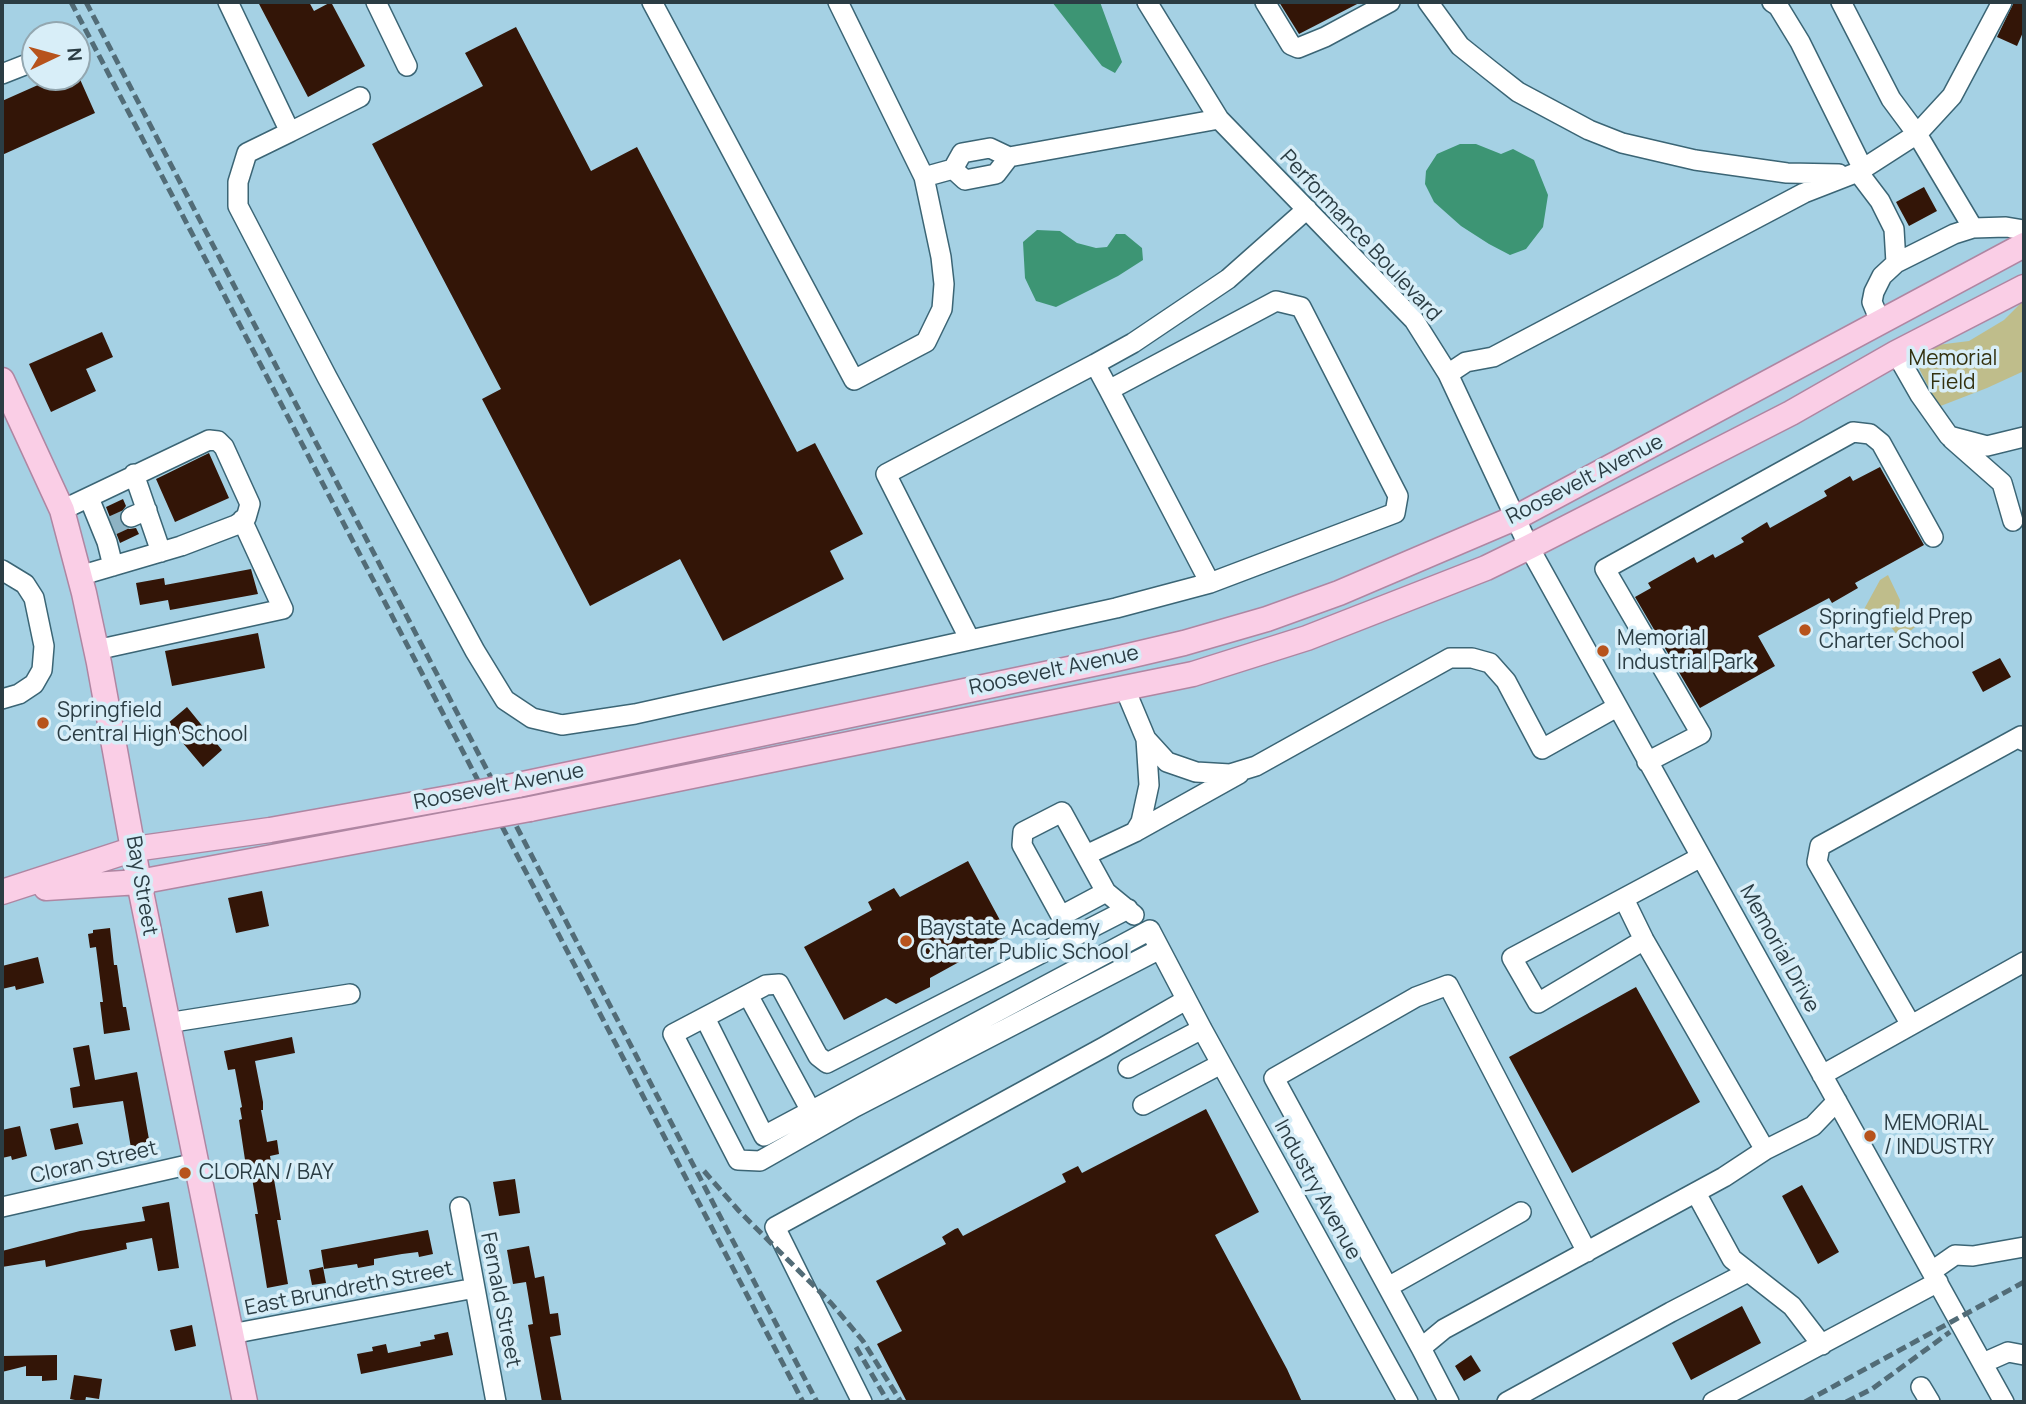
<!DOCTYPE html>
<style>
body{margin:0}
#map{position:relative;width:2026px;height:1404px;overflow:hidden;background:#a5d1e4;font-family:Manrope,sans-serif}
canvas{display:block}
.frame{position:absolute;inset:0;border:4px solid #2b3d44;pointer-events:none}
.north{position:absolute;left:21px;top:21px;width:70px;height:70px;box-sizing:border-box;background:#d8eef8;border:2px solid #93a7b0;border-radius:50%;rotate:85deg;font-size:19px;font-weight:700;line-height:28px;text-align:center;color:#2b3d44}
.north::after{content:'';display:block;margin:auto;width:24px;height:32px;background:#b7531c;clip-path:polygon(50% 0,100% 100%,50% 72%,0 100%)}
</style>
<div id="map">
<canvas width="2026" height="1404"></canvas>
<div class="frame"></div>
<div class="north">N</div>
</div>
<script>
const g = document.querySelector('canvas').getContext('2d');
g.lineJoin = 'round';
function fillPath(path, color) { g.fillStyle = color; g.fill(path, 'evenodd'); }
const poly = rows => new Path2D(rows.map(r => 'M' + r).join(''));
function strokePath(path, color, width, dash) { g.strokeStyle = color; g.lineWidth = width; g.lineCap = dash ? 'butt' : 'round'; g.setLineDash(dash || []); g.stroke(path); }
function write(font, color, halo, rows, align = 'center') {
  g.font = font + ' Manrope,sans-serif'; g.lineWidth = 7; g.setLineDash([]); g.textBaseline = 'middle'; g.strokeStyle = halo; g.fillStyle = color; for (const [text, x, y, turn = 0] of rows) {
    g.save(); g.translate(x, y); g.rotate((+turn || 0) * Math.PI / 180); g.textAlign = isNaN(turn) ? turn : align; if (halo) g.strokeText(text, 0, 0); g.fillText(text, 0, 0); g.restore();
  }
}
fillPath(poly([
 [2024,300,2024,371,1987,388,1938,407,1914,358,1937,345,1969,341,2004,320],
 [1888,575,1900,600,1899,609,1914,620,1915,627,1908,633,1908,637,1913,642,1923,640,1908,649,1891,627,1875,620,1866,612,1862,613,1880,580]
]), '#bfbd8b');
fillPath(poly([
 [1052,2,1100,2,1122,62,1115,73,1102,66],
 [1460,144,1476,144,1501,154,1513,149,1534,160,1548,195,1543,227,1526,249,1510,255,1489,244,1461,226,1434,202,1425,184,1426,171,1437,154],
 [1037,230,1060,231,1077,243,1096,248,1107,247,1116,234,1125,234,1142,248,1143,260,1118,276,1056,307,1036,301,1025,278,1023,242]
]), '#3d9574');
fillPath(poly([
 [258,2,309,2,314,11,331,2,365,66,308,97],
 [1279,2,1361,2,1299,34],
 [2014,2,2024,2,2024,30,2017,46,1997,37],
 [516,27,591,171,637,147,797,452,815,443,863,534,830,551,844,579,723,641,680,559,590,606,482,399,501,389,372,144,483,86,465,53],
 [56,77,79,77,95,113,2,155,2,101],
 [1924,187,1937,211,1909,226,1896,202],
 [102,332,113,357,86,369,96,391,51,412,29,364],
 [209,453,229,498,175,522,156,479],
 [1880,467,1924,545,1855,583,1858,588,1832,603,1829,598,1758,636,1775,666,1700,708,1635,597,1651,588,1648,583,1694,557,1697,563,1713,554,1715,558,1744,542,1741,538,1767,522,1770,528,1827,496,1824,491,1850,476,1853,481],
 [123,499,126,506,119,515,120,522,129,529,136,528,139,534,120,543,106,507],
 [251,569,258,594,170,610,168,600,140,605,136,583,164,578,165,585],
 [258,633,265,668,172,686,165,651],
 [2000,658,2011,677,1983,692,1972,672],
 [187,707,222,750,203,767,167,724],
 [968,861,1008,935,930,978,930,987,896,1004,886,998,844,1020,804,947,872,910,868,902,894,888,900,897],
 [262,891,269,926,236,933,228,898],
 [110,928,114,965,117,965,123,1007,126,1007,130,1030,104,1034,100,1002,103,1002,96,947,90,948,88,934,93,933,93,930],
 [38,957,44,983,16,990,15,986,2,989,2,966],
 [1636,987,1700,1102,1572,1173,1509,1057],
 [292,1037,295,1053,255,1061,263,1102,263,1110,261,1110,267,1142,277,1140,279,1154,270,1156,281,1220,277,1220,288,1284,267,1288,255,1214,258,1214,251,1172,247,1173,239,1120,242,1119,240,1108,242,1107,235,1069,228,1070,224,1051],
 [89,1045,95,1080,137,1072,150,1145,131,1148,123,1101,73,1108,70,1088,80,1086,73,1048],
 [1206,1109,1259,1212,1215,1235,1287,1369,1302,1402,907,1402,877,1344,902,1331,876,1281,946,1244,942,1237,955,1229,958,1228,963,1236,1066,1182,1062,1174,1078,1166,1082,1173],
 [78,1123,83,1144,55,1150,50,1129],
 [20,1126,27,1156,12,1160,11,1156,2,1158,2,1130],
 [515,1179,520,1213,499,1216,493,1182],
 [1802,1185,1839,1252,1818,1264,1782,1196],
 [169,1202,179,1268,158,1271,152,1238,126,1243,127,1249,46,1267,45,1260,2,1267,2,1251,80,1231,145,1221,142,1207],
 [428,1230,433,1254,419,1257,418,1252,402,1254,374,1259,374,1265,358,1268,357,1264,324,1269,321,1250],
 [529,1246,535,1278,544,1276,550,1314,558,1313,561,1335,550,1337,562,1402,542,1402,528,1325,533,1324,526,1282,513,1284,507,1250],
 [323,1267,326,1283,312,1285,309,1270],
 [1742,1306,1761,1343,1691,1380,1672,1343],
 [192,1325,196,1346,175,1351,170,1330],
 [448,1332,453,1355,361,1374,357,1354,373,1351,372,1347,386,1344,388,1353,421,1346,420,1342,435,1339,434,1335],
 [57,1355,57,1380,42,1381,42,1376,26,1376,26,1366,2,1372,2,1356],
 [1471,1355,1481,1371,1464,1381,1455,1366],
 [74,1375,102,1379,99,1399,86,1397,85,1402,70,1399]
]), '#331507');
strokePath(poly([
 [109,527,131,517]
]), '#8db3c4', 19, [19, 10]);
const minor = poly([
 [228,2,290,132,360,97],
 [376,2,407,66],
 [652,2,854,380,926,342,942,309,944,284,941,257,924,177],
 [838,2,924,177,953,169,962,153,990,148,1009,157,1219,119],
 [1147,2,1219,119,1414,320,1448,374,1529,547,2004,1402],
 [1265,2,1291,45,1298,48,1325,37,1390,2],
 [1428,2,1460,46,1490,70,1518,92,1589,130,1622,143,1695,160,1787,173,1839,174],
 [1772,2,1778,6,1800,42,1863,169],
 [1841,2,1891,99,1917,134,1973,228],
 [2,74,35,61],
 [290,132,247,153,238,182,238,206,327,377,475,651,505,700,532,718,562,725,635,714,970,640],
 [953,169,965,180,996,174,1009,157],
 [1858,172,1880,201,1894,229,1896,263],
 [1880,321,1872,302,1874,292,1882,276,1896,263,1954,234,1973,228,2006,227,2024,230],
 [1896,353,1920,395,1949,436,1987,446,2024,437],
 [1095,364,1133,343,1228,279,1307,209],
 [1448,374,1466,362,1493,357,1804,193,1858,172,1917,134,1952,96,2002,2],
 [1109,390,1276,301,1301,307,1398,496,1395,513,1210,583,1116,608,970,640,886,474,1095,364,1109,390,1210,583],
 [1952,439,2002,483,2013,521],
 [134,474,161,552],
 [89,498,107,542,113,566],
 [62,510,209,440,218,441,224,447,250,504,246,518,236,525,181,546,79,576],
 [131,517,147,510],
 [2,570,25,584,34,598,44,646,42,670,34,684,19,694,2,699],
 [96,650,283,609,242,520],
 [1125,689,1146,739],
 [1647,762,1701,734,1605,569,1853,432,1870,434,1881,443,1933,537],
 [1135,832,1141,822,1149,785,1146,739,1167,762,1196,772,1230,774,1256,766,1450,658,1472,658,1490,663,1506,681,1542,749,1617,707],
 [1086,855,1135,832,1239,774],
 [1106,892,1061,916,1022,845,1023,832,1062,812,1106,892,1134,915],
 [1624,899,1644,940,1765,1150],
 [1128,909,827,1063,818,1056,779,984,766,985,673,1034,738,1160,760,1161,855,1107,1160,949],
 [1644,940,1538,1003,1512,958,1701,857],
 [748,995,811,1111],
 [705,1018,764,1136,1150,930,1202,1029,1408,1402],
 [167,1023,350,994],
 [1911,1025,1817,862,1820,846,2021,736,2024,741],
 [1128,1068,1202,1029],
 [1822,1075,2024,962],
 [1143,1105,1221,1064],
 [1696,1193,1732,1259,1792,1306,1822,1345],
 [2,1207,196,1163],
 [460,1207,496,1402],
 [1932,1271,1955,1255,1973,1256,2024,1247],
 [1388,1287,1521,1212],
 [231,1334,475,1288],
 [1421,1348,1274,1078,1416,997,1448,985,1587,1252],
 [1983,1363,2008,1352,2024,1355],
 [1921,1387,1930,1402],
 [862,1402,775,1227,1104,1047,1186,1000],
 [1449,1402,1421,1348,1444,1329,1724,1177,1765,1150,1813,1126,1837,1101],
 [1507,1402,1671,1312,1748,1272],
 [1713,1402,1938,1282]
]);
const major = poly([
 [2,380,62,510,84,593,99,663,139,882,245,1402],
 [518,785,1107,661,1184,643,1267,619,1339,593,1517,517,2024,245],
 [530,809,1193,674,1307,638,1486,568,1529,547,1791,413,1896,353,2024,287],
 [46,888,139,882,470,820],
 [2,892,134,849,270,830,460,796]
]);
strokePath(minor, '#3b6575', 22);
strokePath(major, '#af86a2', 27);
strokePath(minor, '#fff', 19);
strokePath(major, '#facee6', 24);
strokePath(poly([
 [71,2,803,1402],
 [86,2,817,1402],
 [704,1171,739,1211,831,1303,863,1341,901,1402],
 [856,1347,888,1402],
 [1805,1402,2024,1282],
 [1846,1402,1872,1389,1950,1332]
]), '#526c77', 5, [10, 5]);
const majorBridge = poly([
 [460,796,518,785],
 [470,820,530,809]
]);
strokePath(majorBridge, '#af86a2', 27, []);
strokePath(majorBridge, '#facee6', 24);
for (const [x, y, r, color] of [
 [1805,630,7,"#b7531c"],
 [1603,651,7,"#b7531c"],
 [43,723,7,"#b7531c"],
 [906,941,7,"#b7531c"],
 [1870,1136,7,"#b7531c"],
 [185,1173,7,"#b7531c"]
]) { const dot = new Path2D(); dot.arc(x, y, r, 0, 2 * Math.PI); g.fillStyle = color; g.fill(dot); strokePath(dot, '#d8eef8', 2.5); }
write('21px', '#2b3d44', '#d8eef8', [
 ["Performance Boulevard",1360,236,47],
 ["Roosevelt Avenue",1585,480,-27],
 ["Roosevelt Avenue",1054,671,-12],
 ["Roosevelt Avenue",499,787,-11],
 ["Bay Street",141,886,80],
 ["Memorial Drive",1779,949,61],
 ["Cloran Street",94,1163,-13],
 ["Industry Avenue",1317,1190,61],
 ["East Brundreth Street",349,1289,-11],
 ["Fernald Street",500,1300,79]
]);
write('21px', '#33310f', '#d8eef8', [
 ["Memorial",1953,359],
 ["Field",1953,383]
]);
write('21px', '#2b3d44', '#d8eef8', [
 ["Springfield Prep",1819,618],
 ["Charter School",1819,642],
 ["Memorial",1617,639],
 ["Industrial Park",1617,663],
 ["Springfield",57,711],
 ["Central High School",57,735],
 ["Baystate Academy",920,929],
 ["Charter Public School",920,953],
 ["MEMORIAL",1884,1124],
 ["/ INDUSTRY",1884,1148],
 ["CLORAN / BAY",199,1173]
], 'left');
</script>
